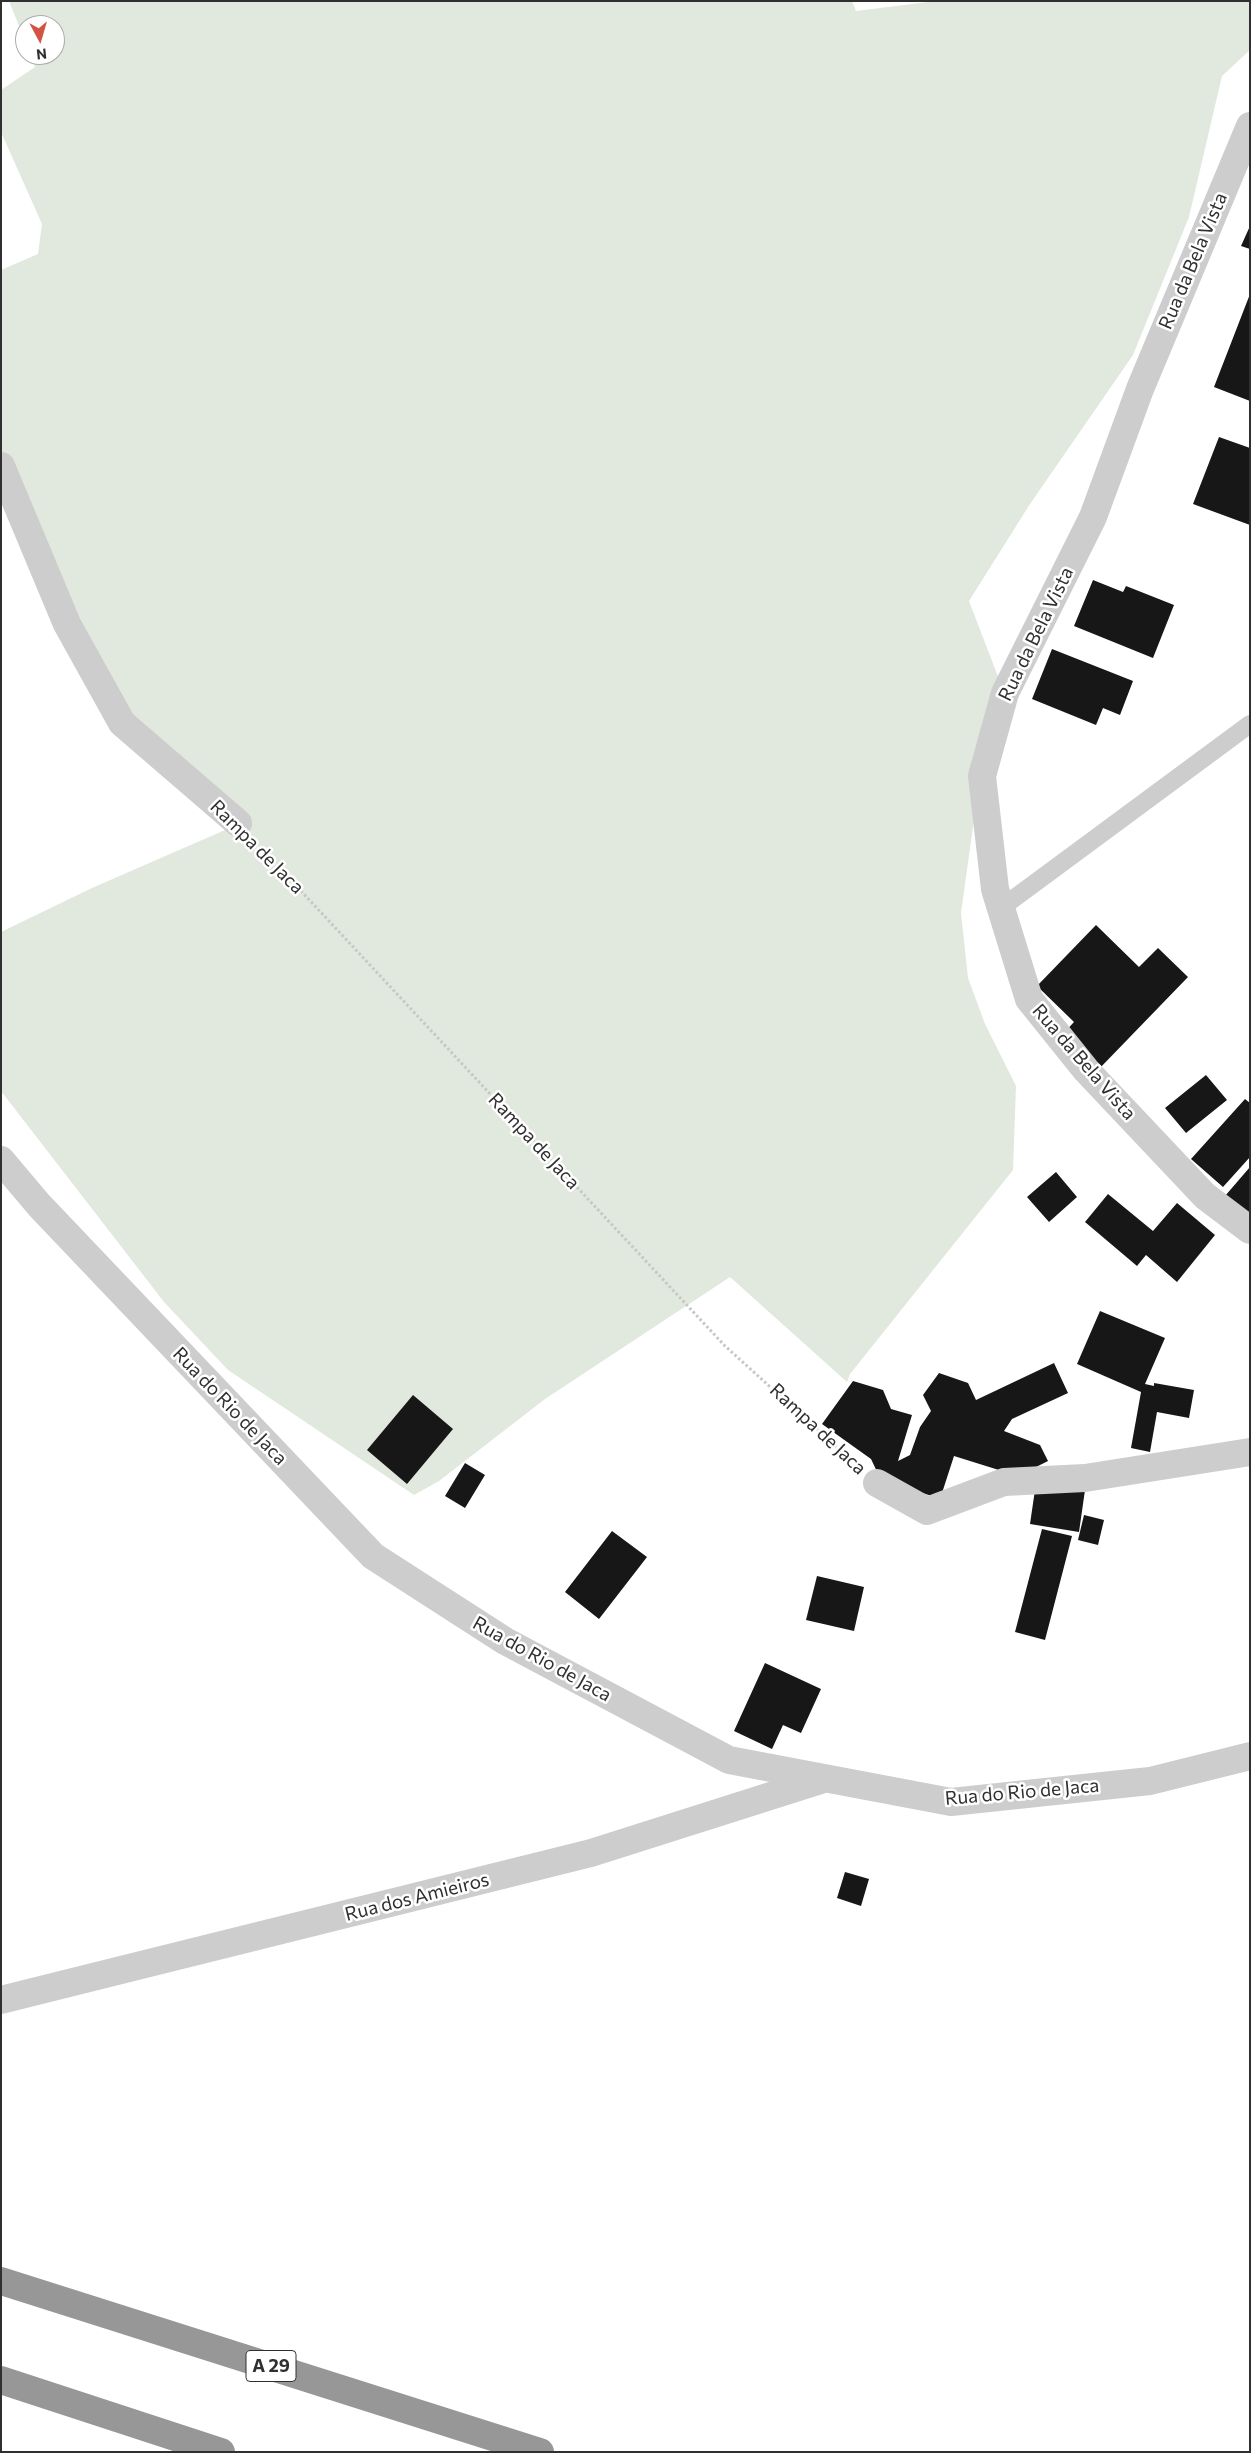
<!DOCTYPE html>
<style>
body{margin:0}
#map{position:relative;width:1251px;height:2453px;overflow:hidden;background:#fff;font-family:Commissioner,sans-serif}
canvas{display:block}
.frame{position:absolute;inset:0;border:2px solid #303030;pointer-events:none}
.north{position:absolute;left:15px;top:15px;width:50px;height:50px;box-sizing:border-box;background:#fff;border:1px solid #acacac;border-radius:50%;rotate:174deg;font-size:14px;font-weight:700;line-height:20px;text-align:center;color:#303030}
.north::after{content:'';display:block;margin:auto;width:18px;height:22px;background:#d35345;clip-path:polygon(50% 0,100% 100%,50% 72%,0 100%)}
</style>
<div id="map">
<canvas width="1251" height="2453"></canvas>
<div class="frame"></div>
<div class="north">N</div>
</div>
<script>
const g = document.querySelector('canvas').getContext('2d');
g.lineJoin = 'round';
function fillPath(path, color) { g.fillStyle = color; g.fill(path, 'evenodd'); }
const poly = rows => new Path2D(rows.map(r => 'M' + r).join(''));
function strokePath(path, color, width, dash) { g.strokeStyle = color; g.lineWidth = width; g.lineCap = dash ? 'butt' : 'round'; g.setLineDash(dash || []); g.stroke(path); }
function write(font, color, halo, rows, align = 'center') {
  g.font = font + ' Commissioner,sans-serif'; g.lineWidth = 5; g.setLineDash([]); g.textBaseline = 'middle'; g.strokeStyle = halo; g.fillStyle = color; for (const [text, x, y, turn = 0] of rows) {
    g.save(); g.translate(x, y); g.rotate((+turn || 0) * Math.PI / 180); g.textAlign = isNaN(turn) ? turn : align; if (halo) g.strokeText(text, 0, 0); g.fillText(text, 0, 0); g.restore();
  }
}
fillPath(poly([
 [9,1,852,1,856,11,936,1,1250,1,1250,50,1222,76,1189,217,1133,355,1030,504,969,601,1002,687,978,791,961,913,968,978,985,1024,1016,1086,1013,1170,850,1374,847,1382,730,1277,545,1399,439,1481,414,1495,228,1370,164,1302,1,1091,1,932,92,888,232,827,123,723,1,470,1,270,38,254,42,224,1,132,1,90,35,67,31,55,55,55,55,25,25,25,25,41]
]), '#e1e8dd');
fillPath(poly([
 [1250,226,1250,249,1241,246],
 [1250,294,1250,401,1214,387],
 [1219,437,1250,448,1250,525,1193,504],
 [1093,580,1123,592,1126,586,1174,605,1153,658,1074,626],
 [1052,649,1133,681,1120,715,1103,708,1096,725,1032,699],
 [1096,925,1139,967,1158,948,1188,977,1098,1070,1062,1035,1074,1022,1037,986],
 [1206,1075,1227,1100,1186,1133,1165,1108],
 [1245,1099,1250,1103,1250,1157,1223,1187,1191,1159],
 [1250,1167,1250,1217,1225,1196],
 [1056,1172,1077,1197,1049,1222,1027,1197],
 [1108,1194,1153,1231,1177,1203,1215,1235,1177,1282,1146,1255,1137,1266,1085,1222],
 [1100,1311,1165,1338,1145,1384,1154,1386,1154,1383,1194,1390,1189,1418,1157,1412,1150,1452,1131,1448,1141,1392,1077,1364],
 [1054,1363,1068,1393,1012,1419,1004,1431,1040,1445,1048,1461,1018,1476,954,1456,942,1493,935,1497,881,1480,871,1459,822,1424,853,1381,883,1390,891,1409,912,1415,898,1461,910,1455,920,1427,931,1411,923,1395,939,1373,968,1383,976,1400],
 [413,1395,453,1429,407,1484,367,1450],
 [465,1463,485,1475,465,1508,445,1496],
 [1036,1483,1085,1490,1079,1532,1030,1524],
 [1084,1515,1104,1520,1098,1545,1078,1540],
 [1042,1529,1072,1536,1045,1640,1015,1632],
 [612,1531,647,1557,599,1619,565,1592],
 [817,1576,864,1587,854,1631,806,1620],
 [765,1663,821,1689,801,1733,783,1725,772,1749,734,1731],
 [845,1872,869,1879,861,1906,837,1898]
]), '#171717');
strokePath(poly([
 [260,847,725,1346,852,1461]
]), '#c7c7c7', 3, [2.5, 2.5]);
strokePath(poly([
 [1001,908,1250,724]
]), '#cdcdcd', 18);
strokePath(poly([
 [1250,126,1140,389,1093,517,1005,693,982,776,995,889,1029,999,1086,1070,1205,1196,1250,1230],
 [1,466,67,624,122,723,238,823],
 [1,1160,39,1205,373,1556,505,1641,729,1760,951,1802,1150,1781,1250,1756],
 [877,1483,927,1511,1004,1482,1085,1478,1250,1452],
 [1,2000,591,1853,824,1779]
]), '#cdcdcd', 28);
strokePath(poly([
 [1,2281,540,2452],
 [1,2380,221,2452]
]), '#979797', 28);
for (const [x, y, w] of [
 [271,2366,50]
]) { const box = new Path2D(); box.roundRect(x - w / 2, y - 15.5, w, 31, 4); g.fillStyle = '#fff'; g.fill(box); strokePath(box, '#303030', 1); }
write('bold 18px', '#303030', null, [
 ["A 29",271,2366]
]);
write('19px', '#303030', '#fff', [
 ["Rua da Bela Vista",1193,261,-67],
 ["Rua da Bela Vista",1036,634,-64],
 ["Rampa de Jaca",257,847,45],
 ["Rua da Bela Vista",1084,1062,49],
 ["Rampa de Jaca",534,1141,47],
 ["Rua do Rio de Jaca",230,1406,46],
 ["Rampa de Jaca",818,1429,43],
 ["Rua do Rio de Jaca",542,1659,29],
 ["Rua do Rio de Jaca",1022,1792,-5],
 ["Rua dos Amieiros",417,1897,-14]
]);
</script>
